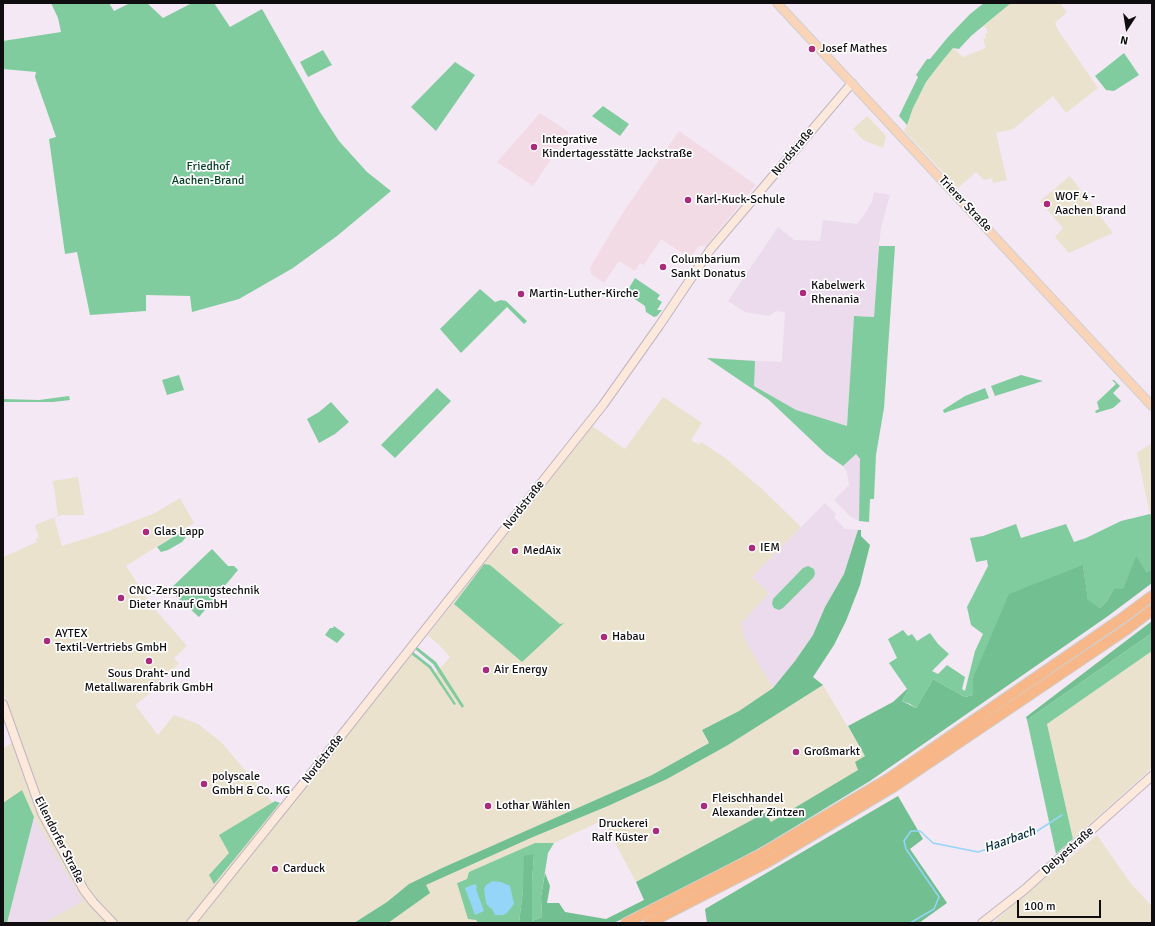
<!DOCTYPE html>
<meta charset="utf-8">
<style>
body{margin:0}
#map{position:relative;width:1155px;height:926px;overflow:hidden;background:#f3e8f4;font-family:Signika,sans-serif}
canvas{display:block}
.frame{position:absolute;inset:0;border:4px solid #100d10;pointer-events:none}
.north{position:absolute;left:1107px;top:8px;width:40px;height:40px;-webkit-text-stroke:3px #fff;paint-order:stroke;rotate:192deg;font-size:11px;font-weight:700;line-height:16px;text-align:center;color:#100d10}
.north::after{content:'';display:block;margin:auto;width:14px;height:18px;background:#100d10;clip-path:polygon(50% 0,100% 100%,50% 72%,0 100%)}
.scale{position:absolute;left:1017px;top:900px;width:84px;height:18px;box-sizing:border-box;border:2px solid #100d10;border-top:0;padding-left:5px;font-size:12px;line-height:14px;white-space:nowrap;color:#100d10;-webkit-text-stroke:3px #fff;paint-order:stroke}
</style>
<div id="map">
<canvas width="1155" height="926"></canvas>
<div class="frame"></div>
<div class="north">N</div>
<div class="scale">100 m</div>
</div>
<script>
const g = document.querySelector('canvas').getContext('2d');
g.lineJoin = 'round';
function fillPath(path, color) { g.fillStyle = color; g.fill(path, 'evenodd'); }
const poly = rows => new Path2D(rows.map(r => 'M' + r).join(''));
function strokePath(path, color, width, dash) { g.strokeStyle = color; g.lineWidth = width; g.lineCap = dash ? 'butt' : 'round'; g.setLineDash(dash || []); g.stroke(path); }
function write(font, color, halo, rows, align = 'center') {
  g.font = font + ' Signika,sans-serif'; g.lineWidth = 3.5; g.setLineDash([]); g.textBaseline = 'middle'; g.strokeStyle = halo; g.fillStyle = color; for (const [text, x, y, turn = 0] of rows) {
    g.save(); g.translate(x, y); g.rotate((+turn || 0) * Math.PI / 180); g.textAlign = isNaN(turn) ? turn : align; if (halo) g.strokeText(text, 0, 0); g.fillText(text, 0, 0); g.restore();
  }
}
fillPath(poly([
 [1011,3,1060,3,1067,12,1055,23,1058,30,1098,88,1066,113,1053,96,1013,129,996,133,1007,180,993,183,992,178,984,180,976,172,958,188,904,131,907,125,913,108,926,82,943,60,953,48,963,57,986,48,983,39,986,38,985,34,988,33,986,28,983,27],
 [867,116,886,136,883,148,863,140,853,129],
 [1070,176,1113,233,1069,253,1055,237,1063,228,1040,201],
 [663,397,702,423,691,440,699,445,701,442,724,457,761,488,801,527,752,577,769,593,741,624,744,637,773,688,739,711,702,730,708,743,652,775,442,868,409,884,387,902,354,923,7,923,34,817,3,803,3,749,18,738,3,690,3,557,37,542,36,539,39,537,35,525,58,516,53,481,78,477,84,515,62,515,54,518,62,546,106,532,155,513,180,498,194,523,126,566,152,606,187,646,174,658,179,664,157,682,159,686,135,705,158,735,174,715,198,724,221,742,278,809,284,814,413,652,436,673,450,657,440,646,428,635,592,426,625,449],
 [1152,443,1152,516,1150,514,1137,453],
 [1152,651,1152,768,1073,839,1047,724],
 [823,685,865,756,859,770,771,822,765,813,636,882,604,822,599,822,554,843,535,843,467,879,457,882,477,923,388,923,429,893,426,885,533,837,608,806,667,779,728,745],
 [1097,835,1131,884,1152,906,1152,923,992,923]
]), '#eae2cd');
fillPath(poly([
 [874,192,890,195,881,228,878,252,874,317,854,316,846,443,860,459,859,521,851,517,834,500,849,485,847,472,843,466,826,454,769,400,707,358,782,362,785,312,777,311,769,316,745,312,728,301,778,227,794,240,820,241,823,220,857,224,864,215,872,202],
 [825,503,836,514,834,517,845,529,858,530,852,551,844,574,825,607,813,635,795,661,773,688,744,637,741,624,769,593,752,577],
 [34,817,83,901,44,923,7,923]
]), '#ebdbed');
fillPath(poly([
 [540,113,569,132,533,186,497,162],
 [679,131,756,185,706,246,699,246,690,258,661,239,644,265,640,263,635,271,619,261,604,283,591,274,590,268,592,264,622,214]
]), '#f3dbe5');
fillPath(poly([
 [51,3,109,3,114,11,130,3,147,3,163,18,192,3,214,3,230,27,262,9,320,112,339,141,367,172,391,191,337,236,293,268,239,299,192,312,190,296,146,295,146,311,90,315,77,252,65,254,49,139,56,137,35,77,36,72,3,69,3,41,61,32,58,18],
 [984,3,1011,3,971,36,959,49,953,48,943,60,926,82,913,108,907,125,899,116,918,77,916,75,927,59,930,59,948,37,970,14],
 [323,50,332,65,308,77,300,62],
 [1124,53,1139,75,1114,91,1106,90,1095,76],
 [455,62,475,75,436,131,411,107],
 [603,106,629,124,620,136,592,116],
 [879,246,895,246,884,408,876,455,874,499,870,499,869,522,859,521,860,459,856,454,843,466,826,454,769,400,707,358,755,361,754,386,796,410,847,426,854,316,874,317],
 [635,278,660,295,657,299,662,302,657,310,662,310,657,316,654,317,646,312,645,306,626,293],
 [480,289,495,302,501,300,506,301,527,321,524,324,507,307,461,353,440,329],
 [179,375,184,390,167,395,162,380],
 [1021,375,1043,381,995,396,991,386],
 [1112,380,1114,380,1120,386,1113,393,1121,401,1113,408,1096,413,1095,411,1099,409,1097,402,1116,384],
 [437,388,451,401,395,458,381,445],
 [985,388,989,398,944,413,943,410,965,396],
 [69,396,70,400,53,402,3,402,3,399,39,400],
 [331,402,349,422,335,434,319,443,307,419,319,412],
 [1150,514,1152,516,1152,569,1147,572,1136,557,1123,590,1114,588,1107,601,1100,608,1088,601,1083,566,973,678,973,695,965,697,933,679,916,708,910,704,902,701,907,692,907,689,889,663,897,658,888,639,903,630,908,636,912,634,917,641,930,633,938,644,949,654,932,671,938,674,947,665,965,677,962,689,965,691,975,651,983,634,971,625,967,607,988,566,987,560,976,562,970,538,983,536,1016,524,1021,538,1066,524,1074,542,1086,538,1121,521],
 [186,529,187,531,184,536,186,537,182,542,168,550,161,552,157,547],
 [212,549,228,566,234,566,238,570,199,617,169,590],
 [484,564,490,565,560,624,564,623,522,662,454,604],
 [808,566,814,569,815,574,813,578,783,608,779,610,774,608,772,604,773,599,803,568],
 [334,626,345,634,337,643,325,635,330,628,333,628],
 [1152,633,1152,651,1047,724,1073,839,1056,854,1027,720],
 [417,647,436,662,464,706,462,708,433,664,415,649],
 [413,652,431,666,456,704,454,705,429,668,411,654],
 [22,790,34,817,7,923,3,923,3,803],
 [275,801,280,803,214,884,209,875,229,853,219,835],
 [535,843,554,843,548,853,541,897,542,917,532,921,532,883,534,854,523,890,519,923,478,923,476,920,468,919,457,883,467,879,469,872]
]), '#81cc9f');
fillPath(poly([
 [858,530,861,530,861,536,870,545,860,585,846,621,834,645,813,677,823,685,728,745,667,779,608,806,533,837,426,885,430,893,388,923,354,923,387,902,409,884,442,868,652,775,709,743,702,730,739,711,773,688,795,661,813,635,825,607,844,574],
 [1136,556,1147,572,1152,569,1152,583,1108,616,870,781,765,845,687,887,614,923,519,923,523,890,524,856,534,854,532,883,532,921,542,917,541,897,545,873,550,886,547,903,559,903,565,912,606,919,644,900,636,882,765,813,771,822,858,770,855,762,865,756,848,726,893,702,907,689,907,692,902,701,916,708,933,679,965,697,973,695,973,678,1009,594,1083,565,1088,600,1100,608,1107,601,1114,588,1123,589],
 [1152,621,1152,633,1027,720,1026,717],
 [898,796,923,839,910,849,947,903,919,923,707,923,705,909]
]), '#72bf91');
fillPath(poly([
 [493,881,501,882,510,886,514,904,507,913,503,915,495,915,492,909,489,907,486,903,484,889,486,885],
 [475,884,477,887,476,889,484,911,475,915,465,888]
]), '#95d5f8');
strokePath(poly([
 [910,923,934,909,939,897,906,849,904,841,911,831,920,831,933,843,978,852,1031,835,1062,815]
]), '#95d5f8', 1.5);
const secondary = poly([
 [3,704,42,813,84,890,93,902,113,923],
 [191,923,314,770,603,405,659,326,710,250,852,83],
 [982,923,1024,890,1152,776]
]);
const primary = poly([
 [777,3,1152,406]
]);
const highway = poly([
 [626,923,761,854,888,779,1121,619,1152,596],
 [649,923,766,863,893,787,1127,629,1152,610]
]);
strokePath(secondary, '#bfb5c0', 10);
strokePath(primary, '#cfcfcf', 10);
strokePath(highway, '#cfcfcf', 12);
strokePath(secondary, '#fde9db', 8);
strokePath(primary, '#fad4b8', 8);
strokePath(highway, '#f7b788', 10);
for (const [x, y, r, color] of [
 [812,49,4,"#aa2b7b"],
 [534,147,4,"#aa2b7b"],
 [688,200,4,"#aa2b7b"],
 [1047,204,4,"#aa2b7b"],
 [663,267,4,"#aa2b7b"],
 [803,293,4,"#aa2b7b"],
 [521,294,4,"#aa2b7b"],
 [146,532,4,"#aa2b7b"],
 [752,548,4,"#aa2b7b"],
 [515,551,4,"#aa2b7b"],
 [121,598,4,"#aa2b7b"],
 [604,637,4,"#aa2b7b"],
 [47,641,4,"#aa2b7b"],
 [149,661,4,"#aa2b7b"],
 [486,670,4,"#aa2b7b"],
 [796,752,4,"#aa2b7b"],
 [204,784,4,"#aa2b7b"],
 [488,806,4,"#aa2b7b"],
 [704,806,4,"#aa2b7b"],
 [656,831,4,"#aa2b7b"],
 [275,869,4,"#aa2b7b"]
]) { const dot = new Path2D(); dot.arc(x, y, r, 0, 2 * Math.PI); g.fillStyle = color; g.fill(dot); strokePath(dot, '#fff', 1.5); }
write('12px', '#100d10', '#fff', [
 ["Josef Mathes",820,49],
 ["Integrative",542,140],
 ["Kindertagesstätte Jackstraße",542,154],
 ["WOF 4 -",1055,197],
 ["Aachen Brand",1055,211],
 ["Karl-Kuck-Schule",696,200],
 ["Columbarium",671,260],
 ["Sankt Donatus",671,274],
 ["Kabelwerk",811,286],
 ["Rhenania",811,300],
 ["Martin-Luther-Kirche",529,294],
 ["Glas Lapp",154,532],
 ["IEM",760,548],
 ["MedAix",523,551],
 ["CNC-Zerspanungstechnik",129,591],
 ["Dieter Knauf GmbH",129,605],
 ["AYTEX",55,634],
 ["Textil-Vertriebs GmbH",55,648],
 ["Habau",612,637],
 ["Air Energy",494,670],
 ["Sous Draht- und",149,674,"center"],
 ["Metallwarenfabrik GmbH",149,688,"center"],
 ["Großmarkt",804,752],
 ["polyscale",212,777],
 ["GmbH & Co. KG",212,791],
 ["Fleischhandel",712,799],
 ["Alexander Zintzen",712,813],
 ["Lothar Wählen",496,806],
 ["Druckerei",648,824,"right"],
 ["Ralf Küster",648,838,"right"],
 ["Carduck",283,869]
], 'left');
write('12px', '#100d10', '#fff', [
 ["Nordstraße",793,152,-50],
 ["Trierer Straße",965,204,47],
 ["Nordstraße",524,505,-52],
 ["Nordstraße",323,759,-52],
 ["Eilendorfer Straße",59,840,63],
 ["Debyestraße",1068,851,-42]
]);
write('12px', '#003f22', '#fff', [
 ["Friedhof",208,167],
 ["Aachen-Brand",208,181]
]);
write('italic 13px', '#062e3f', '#fff', [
 ["Haarbach",1010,840,-20]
]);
</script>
